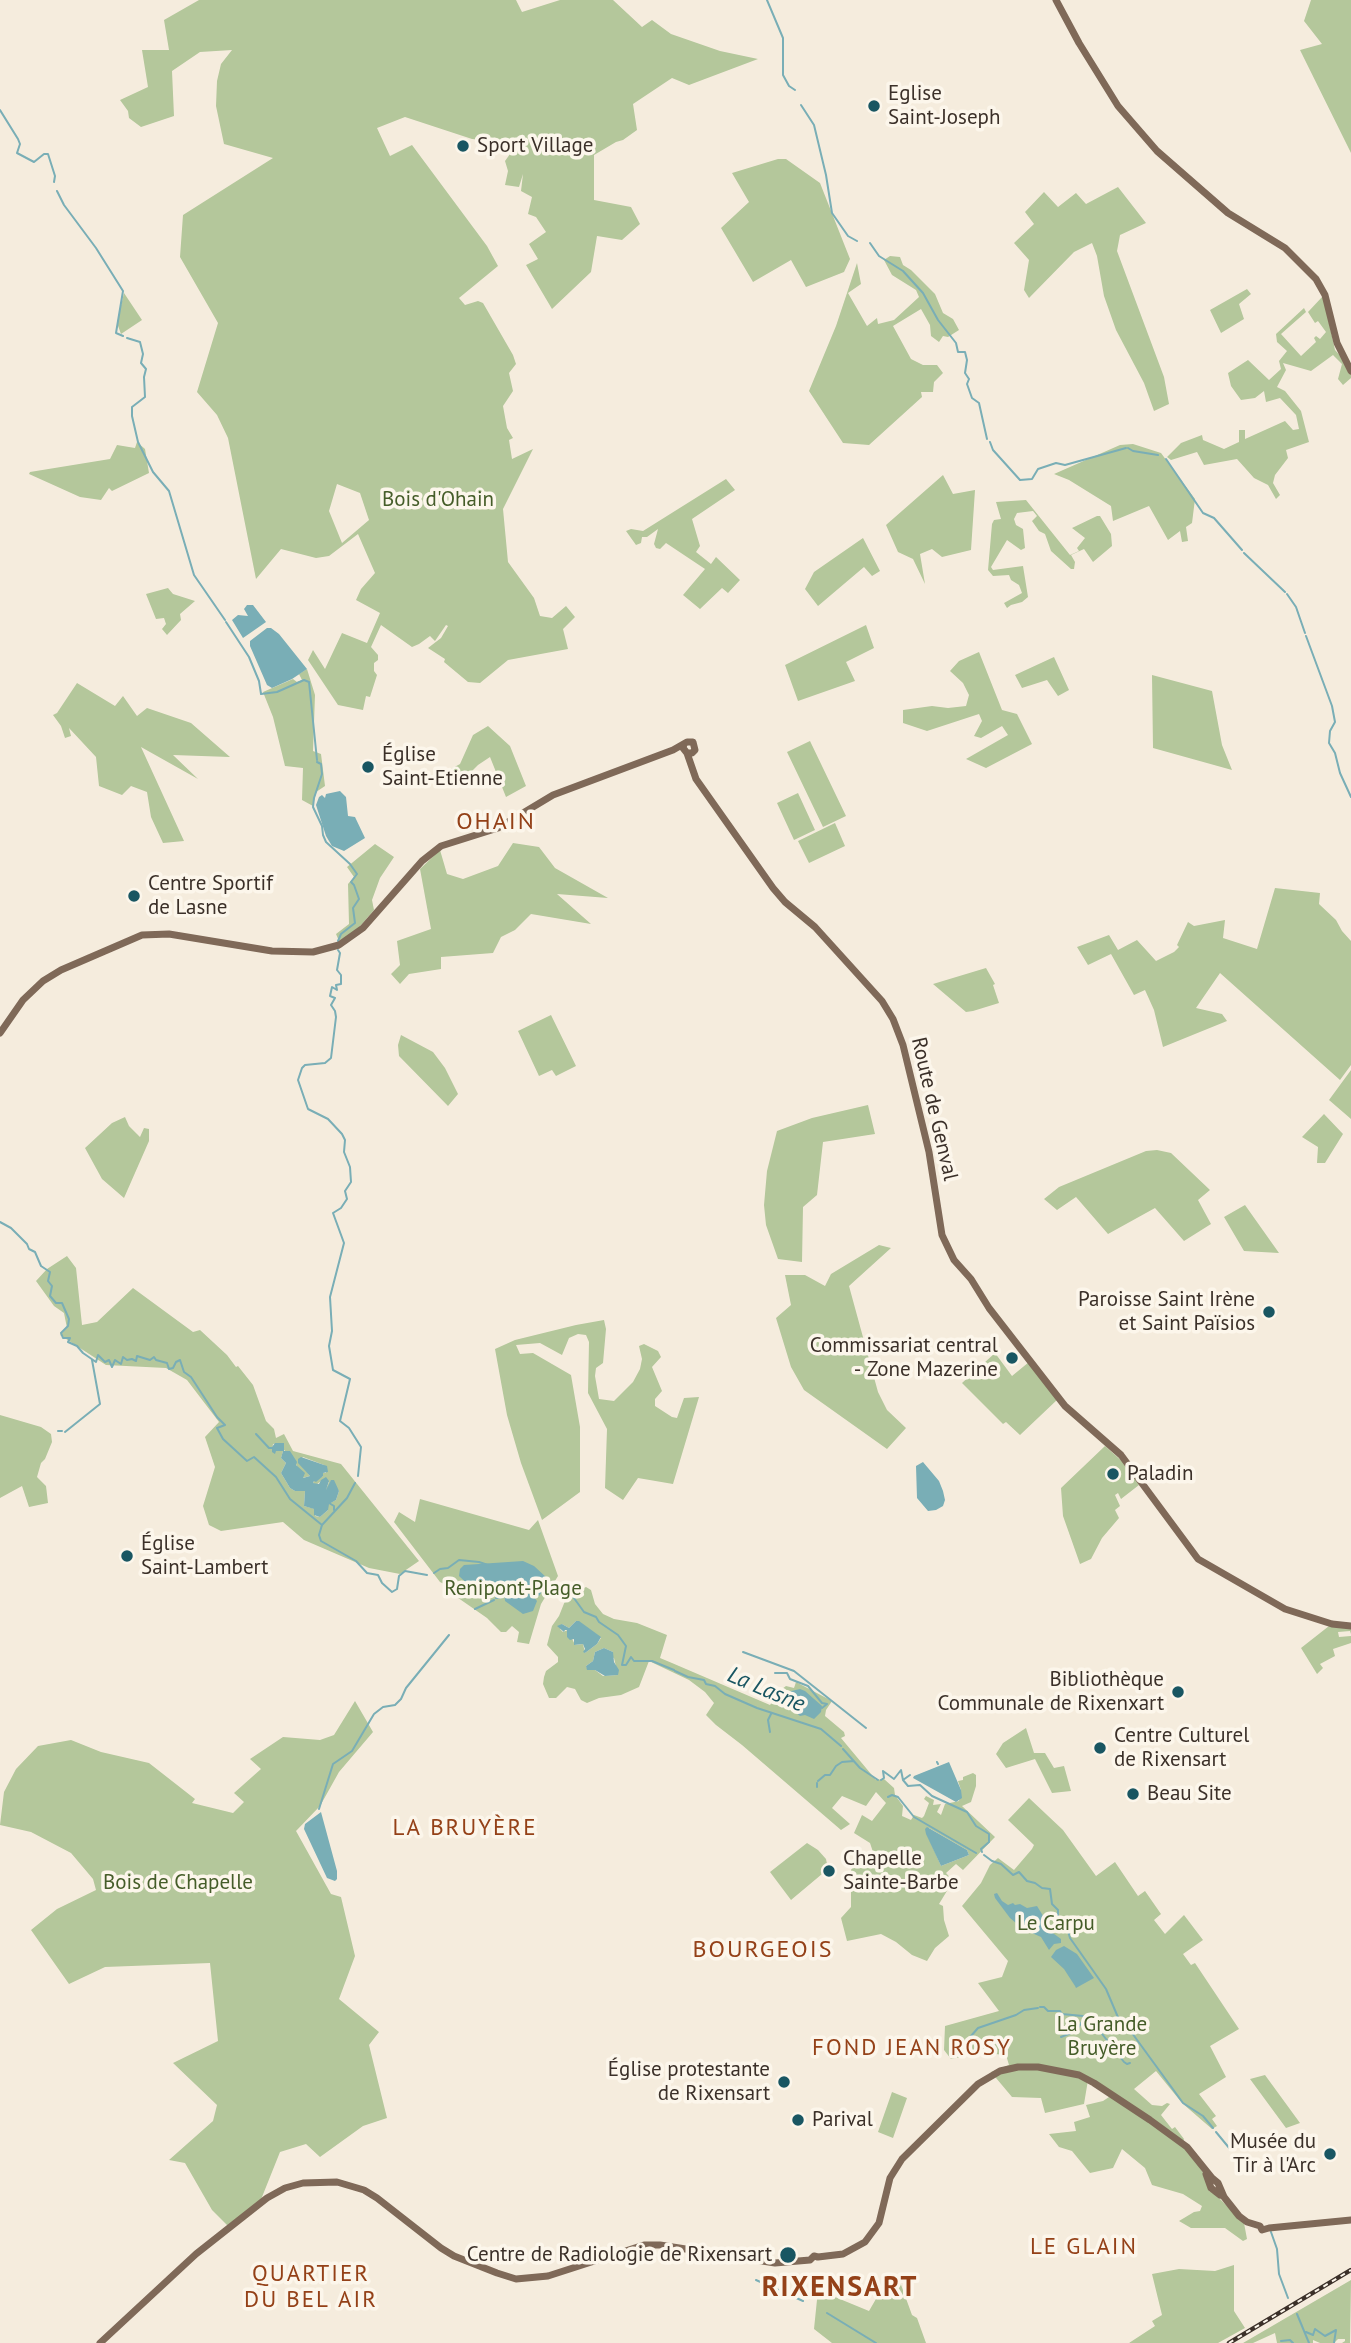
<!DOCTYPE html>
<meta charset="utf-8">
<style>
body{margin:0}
canvas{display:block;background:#f5ecdd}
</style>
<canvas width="1351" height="2343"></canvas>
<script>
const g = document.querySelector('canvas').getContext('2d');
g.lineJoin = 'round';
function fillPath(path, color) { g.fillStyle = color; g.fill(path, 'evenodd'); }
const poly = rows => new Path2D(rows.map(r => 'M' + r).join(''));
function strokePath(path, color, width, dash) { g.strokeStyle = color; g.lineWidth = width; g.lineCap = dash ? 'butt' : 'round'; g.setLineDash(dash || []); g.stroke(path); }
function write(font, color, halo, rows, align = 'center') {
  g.font = font + ' "PT Sans",sans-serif'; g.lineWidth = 7; g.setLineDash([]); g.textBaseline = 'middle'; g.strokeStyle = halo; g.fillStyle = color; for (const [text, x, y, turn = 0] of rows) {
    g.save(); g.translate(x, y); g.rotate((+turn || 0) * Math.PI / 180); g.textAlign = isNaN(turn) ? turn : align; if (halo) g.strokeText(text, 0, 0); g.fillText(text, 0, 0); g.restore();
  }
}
fillPath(poly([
 [199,0,516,0,522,12,560,0,613,0,642,27,652,20,671,34,720,51,758,59,689,85,672,78,633,104,637,130,623,140,616,142,594,155,594,200,631,207,640,224,622,240,597,236,591,272,552,309,526,265,538,259,529,244,546,232,536,217,528,214,532,197,521,191,523,174,519,187,505,185,508,171,505,161,510,154,499,142,472,139,405,117,377,128,390,156,412,145,487,246,498,266,459,298,465,305,478,301,483,303,513,355,516,364,509,373,513,391,503,406,507,428,513,438,509,440,512,459,533,449,503,509,508,562,534,598,540,616,552,618,566,606,575,617,563,629,568,649,508,660,480,683,468,682,444,662,445,659,428,648,441,638,448,626,446,625,435,641,430,636,419,644,412,647,381,625,371,647,378,655,378,660,374,663,374,671,377,675,370,697,366,696,363,710,338,705,308,660,313,650,325,669,342,633,367,643,380,613,356,600,361,589,375,573,358,534,329,556,316,558,281,549,256,579,228,438,217,415,197,392,218,323,180,257,183,215,273,158,224,144,216,106,217,81,221,64,232,50,200,52,172,71,174,116,141,127,129,118,128,111,120,100,148,87,142,50,169,50,164,20],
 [337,484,360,493,369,520,342,543,329,511],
 [1311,0,1351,0,1351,153,1300,50,1322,44,1304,21],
 [778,159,786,159,820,183,850,259,844,272,806,287,791,260,753,282,721,228,749,202,732,173],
 [1118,187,1146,223,1120,235,1117,251,1164,377,1169,404,1154,411,1144,383,1116,330,1104,296,1097,256,1092,243,1074,252,1029,298,1024,290,1029,260,1014,243,1034,224,1025,212,1044,192,1058,207,1076,193,1086,204],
 [890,256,900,257,903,265,911,270,935,294,943,313,953,319,959,330,948,337,943,336,939,342,931,336,930,325,921,309,893,326,911,359,923,365,937,365,943,373,934,382,933,392,921,392,922,397,869,445,843,443,809,391,836,326,857,263,861,284,848,293,867,326,877,318,878,324,894,320,919,297,916,290,892,275,884,260],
 [1247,289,1251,294,1239,304,1244,319,1221,333,1210,310],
 [124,293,142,320,121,334,117,323],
 [1323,296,1335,350,1351,368,1351,378,1343,385,1338,379,1342,364,1333,355,1311,371,1283,363,1286,370,1277,387,1285,391,1301,411,1309,442,1286,450,1288,458,1275,475,1273,483,1280,495,1276,499,1268,485,1254,478,1237,459,1204,465,1197,452,1171,460,1167,457,1181,443,1202,435,1203,440,1224,449,1239,442,1239,430,1245,430,1245,439,1285,421,1293,430,1299,429,1296,415,1280,398,1266,402,1264,391,1255,398,1241,400,1231,386,1228,373,1248,360,1269,380,1281,369,1279,361,1287,351,1277,342,1276,334,1304,308,1306,312,1281,334,1301,356,1316,342,1314,338,1316,336,1320,339,1326,332,1318,321,1315,323,1308,312],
 [137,442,145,449,149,473,112,491,109,488,101,500,80,497,29,474,30,472,110,459,117,445,135,448],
 [1133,444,1161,453,1195,499,1192,523,1186,527,1188,541,1182,542,1180,531,1168,540,1149,506,1113,521,1111,506,1069,480,1054,474,1120,445],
 [943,475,953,494,975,490,971,550,942,557,932,549,920,554,925,584,913,559,898,552,886,525],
 [726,479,735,490,692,519,700,546,696,552,711,564,716,557,740,580,728,593,722,588,700,609,683,595,705,569,666,543,660,549,656,548,654,544,658,529,647,537,642,537,641,543,636,545,626,531,631,529,643,531],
 [1026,500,1070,555,1079,551,1077,548,1085,538,1072,528,1097,516,1100,516,1111,534,1112,546,1093,562,1084,549,1071,555,1075,562,1074,569,1071,569,1051,551,1045,534,1039,531,1032,521,1037,516,1033,511,1017,513,1014,519,1016,525,1023,529,1025,548,1021,550,1007,540,991,567,993,570,1023,566,1028,597,1022,602,1011,605,1007,608,1004,603,1022,593,1019,585,1011,580,1009,575,993,576,988,570,992,524,994,520,1001,519,996,502],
 [863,538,880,571,872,576,864,567,818,606,805,589,814,572],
 [168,588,173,594,195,601,180,614,181,620,167,635,162,629,166,624,164,618,156,619,146,594],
 [866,625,874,648,846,662,855,681,798,701,785,665],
 [979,652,1002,710,1017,714,1032,744,986,768,966,759,1008,735,1002,726,981,738,974,736,982,721,979,714,927,731,903,723,903,710,932,706,948,708,966,706,969,695,963,683,950,671,959,661],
 [1054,657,1069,690,1058,696,1047,680,1022,688,1015,675],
 [307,669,315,695,313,751,321,754,325,786,316,792,313,806,302,800,303,768,285,766,273,717,263,692,293,679,297,682,302,680,299,674],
 [1152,675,1212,691,1222,745,1232,770,1153,748],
 [77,683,115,706,123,696,137,716,147,708,191,723,230,757,173,755,198,779,141,747,184,841,163,843,151,817,147,792,131,786,122,795,99,786,96,757,69,728,71,736,65,738,61,726,53,715,57,713],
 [488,726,510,746,526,786,506,797,490,757,478,765,458,785,445,784,449,770,460,764,473,735],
 [810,741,846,816,823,827,787,752],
 [798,793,815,830,794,840,777,803],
 [835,823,845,846,809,863,798,841],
 [513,843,539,847,555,868,608,898,557,894,591,924,531,914,515,930,501,937,493,953,441,957,441,969,409,974,400,984,391,974,400,965,397,941,431,929,420,869,440,850,447,874,463,879,498,866],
 [375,844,394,857,380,878,372,900,374,910,355,932,339,941,336,934,349,924,348,884,354,877,347,867],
 [1275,888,1320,893,1319,904,1336,920,1342,931,1351,941,1351,1065,1340,1080,1220,973,1196,1008,1222,1014,1227,1021,1163,1047,1154,1010,1145,990,1134,995,1111,954,1088,965,1077,947,1109,935,1118,950,1137,940,1156,961,1174,952,1179,947,1177,945,1188,922,1194,926,1225,920,1223,938,1257,949],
 [986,968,995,984,993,985,999,1003,973,1011,966,1012,933,984],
 [551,1015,576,1066,556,1076,552,1070,539,1076,518,1031],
 [401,1035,433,1052,445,1068,458,1094,448,1106,399,1056,398,1045],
 [1351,1070,1351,1119,1329,1100],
 [868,1105,875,1134,823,1142,817,1195,803,1207,802,1262,778,1259,766,1225,764,1205,767,1171,777,1131,812,1118],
 [1324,1114,1343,1134,1325,1163,1317,1163,1318,1147,1302,1137],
 [125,1117,129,1126,140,1137,144,1128,149,1129,149,1141,124,1198,102,1179,85,1148,112,1123],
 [1157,1150,1171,1153,1210,1190,1198,1200,1211,1224,1184,1241,1155,1208,1108,1234,1076,1197,1057,1210,1044,1199,1059,1187,1146,1151],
 [1245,1205,1279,1253,1244,1251,1224,1217],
 [879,1245,891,1248,849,1286,878,1392,887,1410,906,1428,887,1449,804,1390,791,1367,776,1318,791,1305,785,1275,805,1275,825,1286,831,1274],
 [67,1256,76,1268,82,1325,97,1322,133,1288,193,1332,200,1330,227,1355,236,1367,238,1366,253,1385,266,1421,274,1429,276,1438,284,1434,293,1451,341,1464,419,1561,400,1574,369,1568,304,1540,283,1522,221,1531,209,1525,203,1506,215,1467,205,1437,219,1422,187,1380,166,1368,106,1365,60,1335,67,1328,64,1313,54,1306,36,1281,47,1269],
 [282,1443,284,1450,293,1457,302,1478,310,1476,298,1461,303,1457,324,1465,326,1470,326,1473,323,1473,323,1476,314,1481,313,1483,316,1485,321,1481,329,1482,326,1489,328,1490,331,1481,339,1491,336,1500,328,1504,328,1510,320,1517,315,1516,315,1509,304,1506,305,1491,295,1491,290,1488,281,1473,286,1463,281,1458,283,1451,272,1451,273,1444],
 [604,1320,606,1329,603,1363,596,1368,595,1376,599,1399,614,1401,633,1382,640,1369,642,1359,639,1346,644,1344,658,1351,661,1357,652,1367,662,1391,655,1399,655,1406,672,1417,677,1418,684,1398,699,1397,673,1484,638,1478,623,1500,605,1488,607,1429,588,1393,589,1342,586,1335,578,1334,569,1338,562,1355,540,1343,516,1345,520,1354,533,1353,571,1375,580,1427,580,1492,542,1520,521,1463,507,1415,495,1349,515,1340,576,1325],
 [995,1353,1012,1376,1029,1362,1058,1399,1020,1435,1006,1422,1003,1424,962,1383],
 [0,1415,41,1427,51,1434,52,1442,45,1459,41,1463,37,1477,46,1486,48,1503,29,1507,22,1486,0,1498],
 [1105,1446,1124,1463,1139,1485,1121,1499,1118,1493,1115,1495,1120,1506,1115,1510,1119,1518,1102,1538,1091,1559,1080,1564,1063,1516,1061,1488],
 [420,1499,529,1530,538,1520,558,1576,541,1604,529,1644,517,1642,519,1632,512,1626,506,1632,501,1632,487,1618,451,1593,448,1586,440,1582,394,1522,399,1512,415,1522],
 [586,1587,591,1590,595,1604,603,1614,614,1619,637,1623,667,1635,660,1658,672,1663,770,1705,782,1689,786,1686,794,1688,796,1682,832,1701,826,1710,825,1716,844,1732,845,1736,841,1738,876,1780,884,1779,894,1788,895,1795,903,1806,902,1816,911,1820,914,1815,922,1818,924,1816,929,1803,924,1799,926,1796,934,1800,933,1805,941,1804,937,1812,941,1815,945,1804,959,1801,961,1790,958,1781,963,1780,963,1777,973,1773,976,1775,976,1786,971,1802,962,1806,995,1837,963,1870,956,1864,946,1873,953,1881,939,1904,943,1906,944,1920,949,1936,935,1948,927,1961,912,1955,896,1942,881,1934,847,1941,841,1918,851,1907,851,1870,856,1861,866,1859,873,1852,870,1843,854,1833,862,1815,872,1821,886,1803,876,1792,866,1806,842,1796,832,1808,850,1824,841,1830,742,1745,716,1725,706,1715,714,1703,705,1692,689,1680,649,1661,639,1687,621,1695,599,1698,587,1703,581,1700,575,1689,567,1687,556,1698,549,1698,543,1684,544,1677,546,1671,558,1662,558,1657,547,1645,552,1626,559,1616,567,1596],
 [576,1621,601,1638,597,1644,585,1653,583,1644,575,1645,568,1630,563,1632,560,1629,562,1624,569,1628],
 [604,1648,613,1652,612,1655,610,1654,608,1656,614,1658,618,1675,603,1676,595,1670,588,1670,586,1666,593,1661,595,1652],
 [929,1828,967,1850,969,1855,941,1866,926,1832],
 [1329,1626,1351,1629,1351,1634,1350,1631,1338,1632,1339,1637,1351,1636,1351,1643,1333,1649,1335,1656,1320,1664,1323,1668,1317,1674,1301,1648],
 [355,1701,373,1732,339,1772,320,1806,296,1831,331,1894,341,1897,355,1956,339,1999,379,2032,369,2045,387,2118,363,2126,320,2157,306,2144,280,2152,260,2202,229,2227,212,2210,185,2163,169,2160,213,2121,217,2105,173,2063,218,2041,210,1963,105,1967,69,1984,31,1930,57,1909,96,1890,93,1879,71,1853,31,1832,0,1825,4,1792,16,1769,38,1746,71,1740,101,1752,149,1763,195,1799,192,1803,233,1813,244,1802,234,1793,261,1769,250,1759,283,1737,320,1740,334,1735],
 [1026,1728,1034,1753,1045,1753,1054,1768,1064,1766,1071,1791,1052,1793,1035,1759,1006,1768,996,1754,1003,1743],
 [1029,1798,1063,1830,1096,1876,1115,1862,1138,1896,1145,1891,1161,1914,1154,1920,1165,1934,1184,1915,1203,1940,1183,1954,1191,1965,1195,1963,1239,2029,1210,2046,1226,2077,1199,2094,1216,2116,1212,2119,1217,2126,1212,2129,1182,2103,1156,2071,1134,2089,1152,2105,1162,2106,1167,2103,1170,2104,1161,2115,1172,2129,1175,2127,1184,2139,1182,2144,1194,2157,1205,2176,1209,2191,1215,2194,1244,2223,1247,2239,1243,2241,1225,2228,1191,2228,1179,2221,1194,2212,1200,2211,1202,2206,1183,2194,1152,2185,1145,2168,1122,2149,1113,2168,1090,2173,1072,2151,1059,2147,1049,2134,1076,2131,1074,2122,1090,2117,1086,2105,1103,2101,1112,2095,1088,2080,1084,2104,1045,2113,1041,2098,1012,2097,991,2072,1009,2065,1006,2055,983,2053,951,2059,944,2050,945,2026,999,2011,978,1983,1002,1977,1008,1961,962,1906,981,1883,990,1865,998,1858,1014,1870,1032,1849,1034,1845,1008,1820],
 [807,1843,818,1850,826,1859,828,1869,791,1900,770,1872],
 [1265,2075,1300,2123,1286,2128,1250,2079],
 [892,2092,907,2098,893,2138,878,2132],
 [1234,2265,1234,2311,1245,2328,1218,2343,1129,2343,1155,2326,1152,2321,1162,2315,1152,2274,1179,2269,1215,2271],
 [1351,2280,1350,2343,1342,2343,1345,2341,1345,2339,1338,2339,1334,2343,1320,2343,1313,2340,1313,2343,1277,2343,1275,2333,1253,2343,1243,2343],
 [900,2282,912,2315,917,2318,926,2343,832,2343,814,2329,818,2290,869,2311,880,2292]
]), '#b4c79b');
fillPath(poly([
 [247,605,253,605,266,622,243,638,232,620,238,615,248,616,244,609],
 [267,628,271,628,279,634,307,669,292,679,272,688,267,685,250,646,250,641],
 [340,791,346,797,348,816,355,817,365,838,344,851,332,846,326,836,316,805,319,797,322,795,325,798,326,794],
 [275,1443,284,1443,284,1451,290,1451,297,1462,296,1465,305,1473,303,1478,310,1476,298,1463,298,1459,301,1457,327,1466,328,1472,323,1473,323,1476,316,1482,314,1481,313,1483,319,1484,321,1480,326,1477,329,1481,326,1490,331,1480,334,1480,339,1491,336,1500,329,1504,328,1510,320,1517,314,1515,314,1509,304,1506,305,1491,295,1491,290,1488,281,1473,286,1463,281,1458,283,1451,276,1451,275,1454,272,1452,272,1447],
 [923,1462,939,1481,943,1491,945,1500,943,1506,936,1510,928,1511,917,1498,916,1466],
 [523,1561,534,1566,547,1578,547,1584,539,1596,533,1594,529,1589,513,1583,508,1583,494,1592,476,1592,459,1576,460,1569,464,1565],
 [508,1587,532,1595,537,1601,533,1611,523,1614,505,1601,504,1590],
 [576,1621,579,1621,601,1637,597,1644,585,1653,583,1652,585,1649,583,1644,574,1645,574,1639,570,1640,567,1637,567,1630,565,1630,564,1632,557,1626,562,1624,569,1628],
 [604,1648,613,1652,614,1662,619,1670,618,1675,605,1676,595,1670,587,1670,586,1666,593,1661,595,1652],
 [800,1689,805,1691,822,1706,821,1712,814,1719,805,1715,800,1716,790,1708,780,1707,780,1696,786,1695,787,1697,789,1695,787,1692],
 [949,1762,961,1790,962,1798,956,1802,913,1778,914,1776],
 [321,1812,337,1871,337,1879,335,1881,327,1878,304,1829,305,1824],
 [927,1827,967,1850,969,1855,941,1866,926,1834,925,1829],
 [997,1893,1002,1901,1008,1905,1013,1903,1015,1905,1020,1904,1027,1908,1037,1906,1045,1919,1044,1925,1049,1924,1047,1925,1050,1931,1061,1939,1061,1943,1054,1944,1049,1950,1041,1937,1023,1929,1010,1918,995,1898,994,1894],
 [1064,1946,1077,1954,1094,1978,1076,1988,1075,1986,1064,1969,1051,1957,1056,1950]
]), '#79aeb6');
strokePath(poly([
 [767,0,783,38,783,75,789,86,795,90],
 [801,105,814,125,826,175,832,213,848,236,857,241],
 [0,110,18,139,20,144,17,153,34,162,44,154,48,154,55,176,54,182],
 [57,191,64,205,96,248,123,291,116,333,123,336],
 [870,243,879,256,903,271,923,293,938,320,956,343,958,352,965,352,967,360,965,373,969,379,967,384,972,398,979,403,987,439],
 [127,338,140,342,143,354,141,363,146,369,144,377,145,397,132,407,132,416,138,442,153,472,169,491,194,575,225,620],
 [990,442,993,450,1020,480,1032,479,1038,469,1056,463,1065,465,1126,448],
 [1128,448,1133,451,1158,455],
 [1166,459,1203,513,1214,518,1242,550],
 [1244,553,1285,592],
 [1287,594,1296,607,1305,633],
 [226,622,249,657,259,681,261,694,277,692,304,680,309,682,317,760],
 [1306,636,1332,706,1335,722,1330,731,1329,743,1335,753,1340,773,1351,797],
 [317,762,321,764,322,774,314,798,313,807,322,826,323,835,326,842,350,864,357,874,351,882,354,885,359,899,353,908,355,923,341,934,338,941],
 [338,950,340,953,337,970,341,975,341,984,336,985,337,990,332,987,330,996,335,998,331,1005,335,1011,336,1017,331,1058,325,1063,305,1065,302,1068,298,1080,308,1109,328,1119,342,1134,345,1140,344,1152,350,1167,351,1182,345,1191,347,1199,341,1208,333,1213,344,1243,330,1297,332,1331,329,1346,333,1370,350,1379,340,1421,349,1428,361,1447,358,1476],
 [0,1222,11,1228,27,1244,29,1249,35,1252,41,1266,50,1272,48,1281,52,1286,50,1296,56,1303,62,1303,69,1319,68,1326,61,1333,63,1338,70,1338,68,1342,77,1346,83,1353,96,1362,98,1355,105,1362,109,1360,112,1367,115,1360,121,1364,123,1357,127,1360,132,1359,136,1361,137,1356,150,1360,154,1357,156,1360,167,1363,169,1369,173,1368,176,1362,180,1360,184,1372,191,1377,217,1417,225,1425,217,1428,223,1439,247,1461,254,1457,276,1477,290,1499,322,1525,319,1535,321,1541,356,1561,367,1573,378,1575,382,1583,392,1592,397,1589,399,1576,405,1571,427,1575],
 [58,1431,62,1431],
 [65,1432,100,1404,92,1360],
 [256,1434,269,1448,272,1448],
 [329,1503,334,1506,334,1510],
 [322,1525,347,1498,355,1483],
 [434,1573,440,1569,448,1568,459,1560,479,1562,488,1565],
 [547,1582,554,1584],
 [559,1584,566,1587,584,1612,596,1617,599,1622,618,1635,626,1646,622,1665,626,1665,631,1657,634,1661,652,1661,674,1670],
 [496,1598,503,1597],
 [475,1609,494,1600],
 [743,1652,794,1671,866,1728],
 [675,1671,688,1677,704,1680,706,1684,715,1686,725,1694,757,1708,821,1729,841,1746],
 [775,1673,787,1673,790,1679,808,1686,822,1703,827,1704,822,1708],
 [770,1732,768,1720,771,1714],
 [843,1749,860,1768,878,1780],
 [937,1762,938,1764],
 [881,1780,884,1778,883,1771,894,1779,901,1770,903,1780,908,1786,920,1785,932,1796,967,1812,976,1826,989,1834,989,1842,981,1849,982,1852],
 [903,1780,910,1775],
 [818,1781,825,1775,830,1775,836,1766,842,1762,854,1761],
 [817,1787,817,1783],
 [888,1797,892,1795,898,1797,914,1817,976,1853],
 [319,1809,333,1764,352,1751,374,1714,383,1707,395,1705,401,1699,406,1688,449,1635],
 [984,1855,992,1861,1001,1864,1013,1875,1019,1872,1027,1881,1035,1883,1042,1888,1050,1889,1052,1904,1058,1910,1058,1922,1068,1931,1070,1938,1106,1989,1120,2022,1132,2033,1183,2103,1203,2116,1213,2128],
 [1040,2007,1044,2007,1048,2011,1060,2011,1062,2014,1083,2016,1099,2030,1124,2062,1127,2064,1130,2063],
 [1061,2037,1076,2031,1085,2017],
 [969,2044,971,2036,978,2028,1016,2015,1024,2010,1038,2008],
 [1216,2132,1230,2149],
 [1234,2155,1245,2169],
 [1271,2232,1277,2249,1279,2274,1288,2298],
 [756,2280,803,2301],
 [827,2313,876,2343],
 [1297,2314,1309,2343],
 [1306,2332,1313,2335,1315,2329,1325,2336,1336,2330,1334,2343],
 [1281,2341,1290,2340,1293,2343]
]), '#79aeb6', 2);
strokePath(poly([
 [1056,0,1079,43,1118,106,1157,151,1228,213,1285,248,1316,279,1325,295,1337,343,1351,371],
 [687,753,696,779,773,888,785,902,815,927,882,1001,893,1019,903,1045,929,1152,942,1235,954,1260,971,1279,989,1308,1065,1406,1121,1455,1198,1559,1285,1609,1332,1624,1351,1626],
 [0,1033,23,1000,43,981,61,970,142,935,169,934,272,951,313,952,339,945,363,928,422,861,441,846,498,828,553,795,673,750,687,742,693,742,695,750,692,753,687,753,683,748,684,744],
 [1206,2174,1211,2188,1220,2195],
 [818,2257,843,2254,865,2242,879,2223,890,2178,902,2159,978,2084,1000,2071,1018,2067,1038,2067,1079,2075,1094,2083,1150,2120,1187,2147,1212,2178,1218,2183,1224,2197,1239,2216,1247,2222,1260,2226,1262,2230,1269,2228,1351,2220],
 [100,2343,196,2254,267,2198,285,2188,303,2183,337,2182,364,2190,377,2198,441,2248,454,2256,497,2273,516,2279,548,2276,644,2245,660,2245,775,2263,810,2260,814,2256,818,2257]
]), '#7f6958', 7);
const rail = poly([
 [1229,2343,1351,2270]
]);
strokePath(rail, '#3b3029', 4.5);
strokePath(rail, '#fcf6eb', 2, [5]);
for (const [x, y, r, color] of [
 [874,106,7,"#195662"],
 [463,146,7,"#195662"],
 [368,767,7,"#195662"],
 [134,896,7,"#195662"],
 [1269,1312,7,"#195662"],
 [1012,1358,7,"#195662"],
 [1113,1474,7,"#195662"],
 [127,1556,7,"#195662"],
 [1178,1692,7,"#195662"],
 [1100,1748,7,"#195662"],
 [1133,1794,7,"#195662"],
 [829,1871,7,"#195662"],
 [784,2082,7,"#195662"],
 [798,2120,7,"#195662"],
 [1330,2154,7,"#195662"],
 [788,2255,9,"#195662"]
]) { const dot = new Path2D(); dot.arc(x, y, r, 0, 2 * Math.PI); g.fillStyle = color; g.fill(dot); strokePath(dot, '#fcf6eb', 2.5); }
write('21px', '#3b3029', '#fcf6eb', [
 ["Eglise",888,94],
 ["Saint-Joseph",888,118],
 ["Sport Village",477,146],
 ["Église",382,755],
 ["Saint-Etienne",382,779],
 ["Centre Sportif",148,884],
 ["de Lasne",148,908],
 ["Paroisse Saint Irène",1255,1300,"right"],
 ["et Saint Païsios",1255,1324,"right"],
 ["Commissariat central",998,1346,"right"],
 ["- Zone Mazerine",998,1370,"right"],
 ["Paladin",1127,1474],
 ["Église",141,1544],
 ["Saint-Lambert",141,1568],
 ["Bibliothèque",1164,1680,"right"],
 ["Communale de Rixenxart",1164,1704,"right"],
 ["Centre Culturel",1114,1736],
 ["de Rixensart",1114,1760],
 ["Beau Site",1147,1794],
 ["Chapelle",843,1859],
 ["Sainte-Barbe",843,1883],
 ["Église protestante",770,2070,"right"],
 ["de Rixensart",770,2094,"right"],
 ["Parival",812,2120],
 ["Musée du",1316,2142,"right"],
 ["Tir à l'Arc",1316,2166,"right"],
 ["Centre de Radiologie de Rixensart",772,2255,"right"]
], 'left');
write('21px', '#455d29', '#fcf6eb', [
 ["Bois d'Ohain",438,500],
 ["Renipont-Plage",513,1589],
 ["Bois de Chapelle",178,1883],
 ["Le Carpu",1056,1924],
 ["La Grande",1102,2025],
 ["Bruyère",1102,2049]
]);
write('21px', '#3b3029', '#fcf6eb', [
 ["Route de Genval",934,1109,77]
]);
write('italic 23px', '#195662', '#fcf6eb', [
 ["La Lasne",766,1690,23]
]);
g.letterSpacing = '2px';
write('23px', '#944118', '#fcf6eb', [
 ["LA BRUYÈRE",465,1828],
 ["FOND JEAN ROSY",912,2048],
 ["LE GLAIN",1084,2247],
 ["QUARTIER",311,2274],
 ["DU BEL AIR",311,2300]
]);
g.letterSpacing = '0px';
g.letterSpacing = '2px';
write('24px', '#944118', '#fcf6eb', [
 ["OHAIN",496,822],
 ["BOURGEOIS",763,1950]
]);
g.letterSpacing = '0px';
g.letterSpacing = '2px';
write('bold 28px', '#944118', '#fcf6eb', [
 ["RIXENSART",840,2288]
]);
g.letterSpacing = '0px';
</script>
